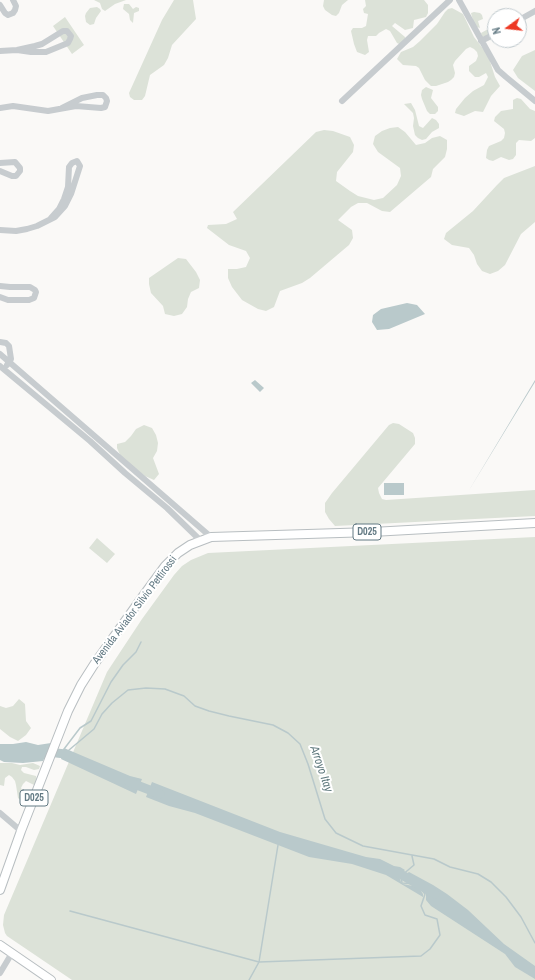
<!DOCTYPE html>
<style>
body{margin:0}
#map{position:relative;width:535px;height:980px;overflow:hidden;background:#faf9f7;font-family:"Archivo Narrow",sans-serif}
canvas{display:block}
.north{position:absolute;left:487px;top:8px;width:40px;height:40px;box-sizing:border-box;background:#fff;border:1px solid #c1cace;border-radius:50%;rotate:255deg;font-size:11px;font-weight:700;line-height:16px;text-align:center;color:#637a84}
.north::after{content:'';display:block;margin:auto;width:14px;height:18px;background:#ed3824;clip-path:polygon(50% 0,100% 100%,50% 72%,0 100%)}
</style>
<div id="map">
<canvas width="535" height="980"></canvas>
<div class="north">N</div>
</div>
<script>
const g = document.querySelector('canvas').getContext('2d');
g.lineJoin = 'round';
function fillPath(path, color) { g.fillStyle = color; g.fill(path, 'evenodd'); }
const poly = rows => new Path2D(rows.map(r => 'M' + r).join(''));
function strokePath(path, color, width, dash) { g.strokeStyle = color; g.lineWidth = width; g.lineCap = dash ? 'butt' : 'round'; g.setLineDash(dash || []); g.stroke(path); }
function write(font, color, halo, rows, align = 'center') {
  g.font = font + ' "Archivo Narrow",sans-serif'; g.lineWidth = 4; g.setLineDash([]); g.textBaseline = 'middle'; g.strokeStyle = halo; g.fillStyle = color; for (const [text, x, y, turn = 0] of rows) {
    g.save(); g.translate(x, y); g.rotate((+turn || 0) * Math.PI / 180); g.textAlign = isNaN(turn) ? turn : align; if (halo) g.strokeText(text, 0, 0); g.fillText(text, 0, 0); g.restore();
  }
}
fillPath(poly([
 [94,0,126,0,115,4,105,11,102,9,100,3],
 [174,0,193,0,196,19,172,45,168,58,164,65,150,75,145,96,142,100,134,100,130,97,129,93,162,20],
 [324,0,348,0,342,5,339,13,336,16,332,15,325,10,323,6],
 [365,0,424,0,428,5,428,13,426,17,414,20,413,28,405,30,395,23,392,26,405,37,406,41,401,45,397,43,390,31,386,29,379,33,376,36,368,36,367,40,369,52,365,55,357,52,354,44,351,31,353,28,362,28,366,26,368,14,364,13,363,9,366,6],
 [124,4,129,4,133,9,136,7,139,8,139,11,134,13,133,23,130,20,129,14,123,9],
 [97,7,100,9,101,11,96,18,94,24,90,25,86,22,85,16,86,13,90,8],
 [452,8,463,14,474,37,488,55,495,77,500,86,491,96,483,112,475,111,464,116,455,113,456,109,465,98,473,91,484,85,488,77,486,73,479,77,475,77,469,71,469,66,476,61,478,56,477,52,474,49,470,47,466,49,455,61,453,65,455,73,454,77,451,80,448,82,436,86,431,86,425,80,419,68,416,66,403,65,397,59,401,52,413,47,420,41,437,24,445,12,448,9],
 [474,12,480,13,482,15,483,19,478,21,480,28,477,27,473,21,471,13],
 [65,17,84,45,72,54,53,26],
 [492,20,495,22,495,32,487,36,482,37,481,33,490,28,488,22],
 [535,50,535,91,518,78,513,70,522,56],
 [426,87,433,90,431,98,438,107,438,111,435,114,430,114,427,111,422,99,421,95,422,90],
 [517,98,521,99,530,109,535,111,535,138,531,141,519,140,516,143,516,155,513,159,509,160,501,157,493,161,489,160,486,158,487,150,489,146,501,141,504,138,505,133,504,129,494,121,495,117,501,111,513,109,513,100],
 [411,103,415,110,419,126,423,128,432,118,436,120,439,124,439,128,432,132,426,139,422,140,418,138,415,135,413,126,414,118,413,113,404,104],
 [398,127,405,132,416,145,425,143,432,138,440,136,447,140,447,149,445,157,433,169,431,177,390,212,382,211,367,203,358,203,351,207,338,220,352,230,353,238,349,245,310,278,302,283,280,291,274,307,266,311,258,309,242,300,232,287,228,278,228,269,237,269,246,267,250,258,246,251,229,245,207,228,208,225,226,224,237,219,233,212,316,132,324,130,333,131,350,137,354,145,353,152,337,172,336,181,350,191,358,196,374,200,383,198,397,185,401,176,400,168,378,152,373,144,375,136,382,131,390,128],
 [535,166,535,222,521,234,505,265,498,271,490,274,482,271,477,264,474,255,469,248,452,245,444,239,446,233,473,211,497,185,504,178],
 [178,258,186,259,196,272,200,280,199,288,191,292,188,299,187,307,182,314,174,316,165,314,163,306,151,293,149,284,149,278],
 [393,423,399,424,413,433,415,438,415,444,378,488,379,493,382,499,386,500,535,490,535,516,335,526,329,519,325,512,325,503,332,493,389,425],
 [144,425,152,428,156,435,158,443,157,451,153,458,159,474,154,480,145,476,121,457,117,448,117,444,125,442,131,436,136,429],
 [535,537,535,980,72,980,7,936,5,933,3,925,4,915,107,672,142,619,174,575,182,566,191,560,208,553],
 [97,538,115,554,107,563,89,548],
 [19,699,25,704,26,721,31,728,26,735,18,741,10,737,0,729,0,706,6,708,13,706],
 [0,763,12,763,20,765,33,763,40,766,39,769,34,770,26,767,22,767,21,770,24,773,36,776,37,780,37,784,34,785,26,781,23,784,21,788,28,798,29,802,27,806,18,798,16,785,15,781,12,777,9,775,5,778,4,786,0,785]
]), '#dce2d8');
fillPath(poly([
 [407,303,417,305,425,314,389,329,377,330,372,322,373,315,381,309],
 [255,380,264,388,260,392,251,383],
 [535,380,535,382,468,492],
 [384,483,404,483,404,495,384,495],
 [26,742,38,745,51,743,43,761,23,763,4,762,0,760,0,744,13,744],
 [64,748,130,776,142,779,136,794,61,759],
 [152,782,280,832,366,857,380,859,394,866,400,867,405,870,399,876,401,882,403,884,418,887,423,894,423,897,386,875,352,864,309,857,195,813,169,806,146,797],
 [409,872,433,885,447,894,468,910,504,944,535,966,535,979,515,967,505,954,431,906,426,900,426,891,422,886,418,882,404,881,402,877]
]), '#b9c9cb');
strokePath(poly([
 [69,750,94,729,102,714,112,703,128,690,146,688,165,689,184,696,195,706,209,711,229,716,273,725,288,733,300,744,308,764,325,819,336,833,363,846,434,859,450,867,478,874,491,882,506,897,521,917,535,943],
 [61,753,80,728,91,721,111,682,123,665,136,652,141,642],
 [70,911,259,962,278,845],
 [249,980,259,962,421,956,430,949,440,935,437,919,425,915,421,906,425,894,417,884,402,883,401,876,414,865,412,856]
]), '#b9c9cb', 1.5);
strokePath(poly([
 [45,755,48,752,65,754,74,758],
 [129,782,160,794],
 [389,871,402,875,435,894]
]), '#b9c9cb', 9);
const major = poly([
 [0,890,21,831,68,711,81,685,95,663,143,596,165,566,178,553,190,545,211,537,372,532,535,523],
 [0,945,51,980]
]);
strokePath(major, '#b8bec1', 10);
strokePath(poly([
 [459,0,498,70,506,77,535,101],
 [0,5,5,13,8,15,13,13,15,10,16,6,13,0],
 [519,20,535,11],
 [481,41,495,34],
 [0,51,17,50,35,46,42,44,63,31,67,31,71,36,70,39,68,43,46,52,31,52,17,50],
 [342,101,450,0],
 [0,108,13,106,48,111,76,106,101,108,105,107,107,101,106,98,103,95,97,95,82,98,62,108],
 [0,163,15,162,20,168,20,171,16,176,12,176,0,171],
 [0,230,16,231,27,229,37,226,55,217,65,206,71,194,80,166,77,161,72,163,69,167,68,187,64,199,59,209,51,218],
 [0,286,10,287,30,287,35,290,36,292,34,298,29,300,8,300,0,297],
 [0,342,6,343,9,346,11,359,7,365],
 [0,354,211,537],
 [0,366,90,441,125,473,167,508,200,540],
 [0,813,21,831],
 [0,973,12,953]
]), '#c7cccf', 6);
strokePath(major, '#fff', 8);
for (const [x, y, w] of [
 [367,532,28],
 [34,798,28]
]) { const box = new Path2D(); box.roundRect(x - w / 2, y - 8, w, 16, 3); g.fillStyle = '#fff'; g.fill(box); strokePath(box, '#637a84', 1); }
write('bold 10px', '#637a84', null, [
 ["D025",367,532],
 ["D025",34,798]
]);
write('11px', '#637a84', '#fff', [
 ["Avenida Aviador Silvio Pettirossi",135,610,-53]
]);
write('italic 12px', '#5e787d', '#fff', [
 ["Arroyo Itay",321,769,71]
]);
</script>
